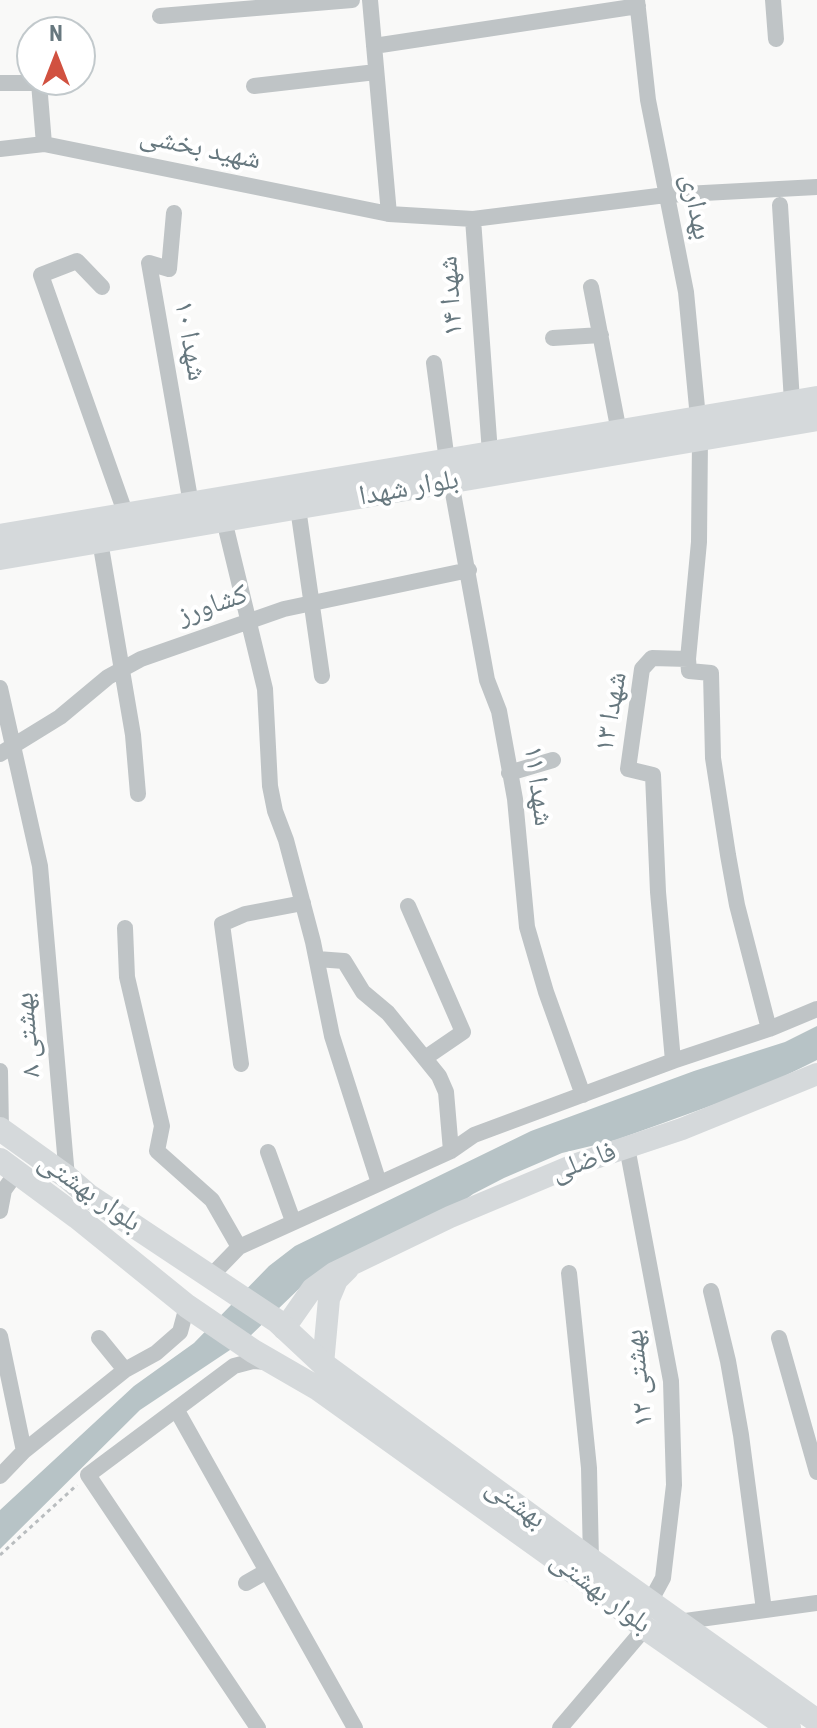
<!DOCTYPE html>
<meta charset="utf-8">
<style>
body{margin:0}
#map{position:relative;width:817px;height:1728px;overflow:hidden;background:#f9f9f8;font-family:"Roboto Condensed",sans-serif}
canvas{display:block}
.north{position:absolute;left:16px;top:16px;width:80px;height:80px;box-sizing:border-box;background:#fff;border:2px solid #c2c9cc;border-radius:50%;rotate:0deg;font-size:22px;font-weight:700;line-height:32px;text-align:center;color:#67787f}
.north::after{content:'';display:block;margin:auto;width:28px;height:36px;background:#d15140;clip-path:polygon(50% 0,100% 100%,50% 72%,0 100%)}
</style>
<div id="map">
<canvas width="817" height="1728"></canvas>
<div class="north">N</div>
</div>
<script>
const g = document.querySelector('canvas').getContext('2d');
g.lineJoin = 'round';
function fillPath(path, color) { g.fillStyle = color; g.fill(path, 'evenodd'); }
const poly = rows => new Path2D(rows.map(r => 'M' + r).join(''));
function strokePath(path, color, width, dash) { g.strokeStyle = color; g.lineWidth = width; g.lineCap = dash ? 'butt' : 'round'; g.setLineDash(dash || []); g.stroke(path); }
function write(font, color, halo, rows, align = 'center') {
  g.font = font + ' "Roboto Condensed","Noto Naskh Arabic",sans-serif'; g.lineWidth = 8; g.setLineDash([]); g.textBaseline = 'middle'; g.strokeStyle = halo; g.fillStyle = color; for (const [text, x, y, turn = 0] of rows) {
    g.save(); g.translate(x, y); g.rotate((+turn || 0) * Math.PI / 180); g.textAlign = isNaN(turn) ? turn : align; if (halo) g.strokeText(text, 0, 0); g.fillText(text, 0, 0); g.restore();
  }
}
fillPath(poly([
 [817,1026,817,1060,805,1066,760,1088,616,1140,562,1153,504,1178,473,1194,449,1212,305,1283,248,1338,140,1410,0,1549,0,1510,134,1386,194,1343,269,1266,295,1246,531,1131,694,1071,785,1042]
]), '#b7c3c6');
strokePath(poly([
 [0,1555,77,1485]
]), '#b9bdbf', 3, [4, 4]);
strokePath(poly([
 [370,0,389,214],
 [637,0,648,100,686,292,698,418],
 [773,0,776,39],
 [160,16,352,0],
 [374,46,638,6],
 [0,83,39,83,44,144],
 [254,86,376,72],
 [0,149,44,144,389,214,473,219,490,453],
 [780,205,792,402],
 [174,213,169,269,149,263,191,504],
 [473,219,666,195,817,187],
 [102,287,77,261,41,275,126,515],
 [591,287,619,432],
 [553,338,601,335],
 [434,363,447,461],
 [451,482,487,680,499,711,515,799,527,927,546,992,583,1095],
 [298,508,322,676],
 [224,520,265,689,270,786,275,811,286,840,313,942,332,1036,379,1183],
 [100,541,133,735,138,794],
 [688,659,689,671,711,673,713,758,728,855,737,905,769,1029],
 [0,688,40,866,67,1177],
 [0,754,60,717,108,677,141,659,284,609,469,570],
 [509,773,553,760],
 [408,906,463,1032,425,1058],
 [125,928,127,977,162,1126,157,1151,212,1200,239,1247],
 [317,959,344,961,363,992,388,1013,439,1076,446,1092,451,1151],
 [673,1061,658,892,653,775,628,769,642,669,652,658,688,659,699,542,700,439],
 [241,1064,222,924,245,914,303,903],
 [0,1071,1,1130],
 [627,1147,671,1381,674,1485,663,1578,650,1602],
 [268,1152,293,1221],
 [0,1211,4,1190,17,1172],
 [569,1273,589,1468,591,1560],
 [210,1277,239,1247,451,1151,474,1135,673,1061,769,1029,817,1009],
 [711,1291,728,1361,741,1435,764,1610],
 [0,1336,24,1451],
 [99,1338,125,1370],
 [779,1338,817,1472],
 [176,1409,355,1728],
 [0,1476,24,1451,125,1370,156,1353,180,1332,187,1306],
 [246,1583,267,1571],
 [678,1622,817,1603],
 [258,1728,88,1475,234,1366,253,1361,267,1362],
 [560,1728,645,1628]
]), '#bfc4c6', 16);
strokePath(poly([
 [284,1329,312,1289,334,1273,450,1217,574,1165,682,1129,817,1074],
 [323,1364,329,1299,337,1280,348,1269]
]), '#d5d9db', 22);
strokePath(poly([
 [0,536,817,398],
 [0,558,817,419],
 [0,1129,67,1177,89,1196,277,1321,323,1364,591,1560,817,1721],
 [0,1160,77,1217,187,1306,253,1351,317,1388,585,1580,645,1628,789,1728]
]), '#d5d9db', 24);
write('28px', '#67787f', '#fff', [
 ["شهید بخشی",200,149,12],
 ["بهداری",695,207,79],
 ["شهدا ۱۴",452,296,-94],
 ["شهدا ۱۰",189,341,80],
 ["بلوار شهدا",409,489,-10],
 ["کشاورز",213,606,-19],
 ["شهدا ۱۳",612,712,-80],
 ["شهدا ۱۱",537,786,82],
 ["بهشتی ۸",29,1035,-95],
 ["فاضلی",584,1163,-20],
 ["بلوار بهشتی",89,1193,35],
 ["بهشتی ۱۲",640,1378,-96],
 ["بهشتی",515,1504,36],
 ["بلوار بهشتی",600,1593,37]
]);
</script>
